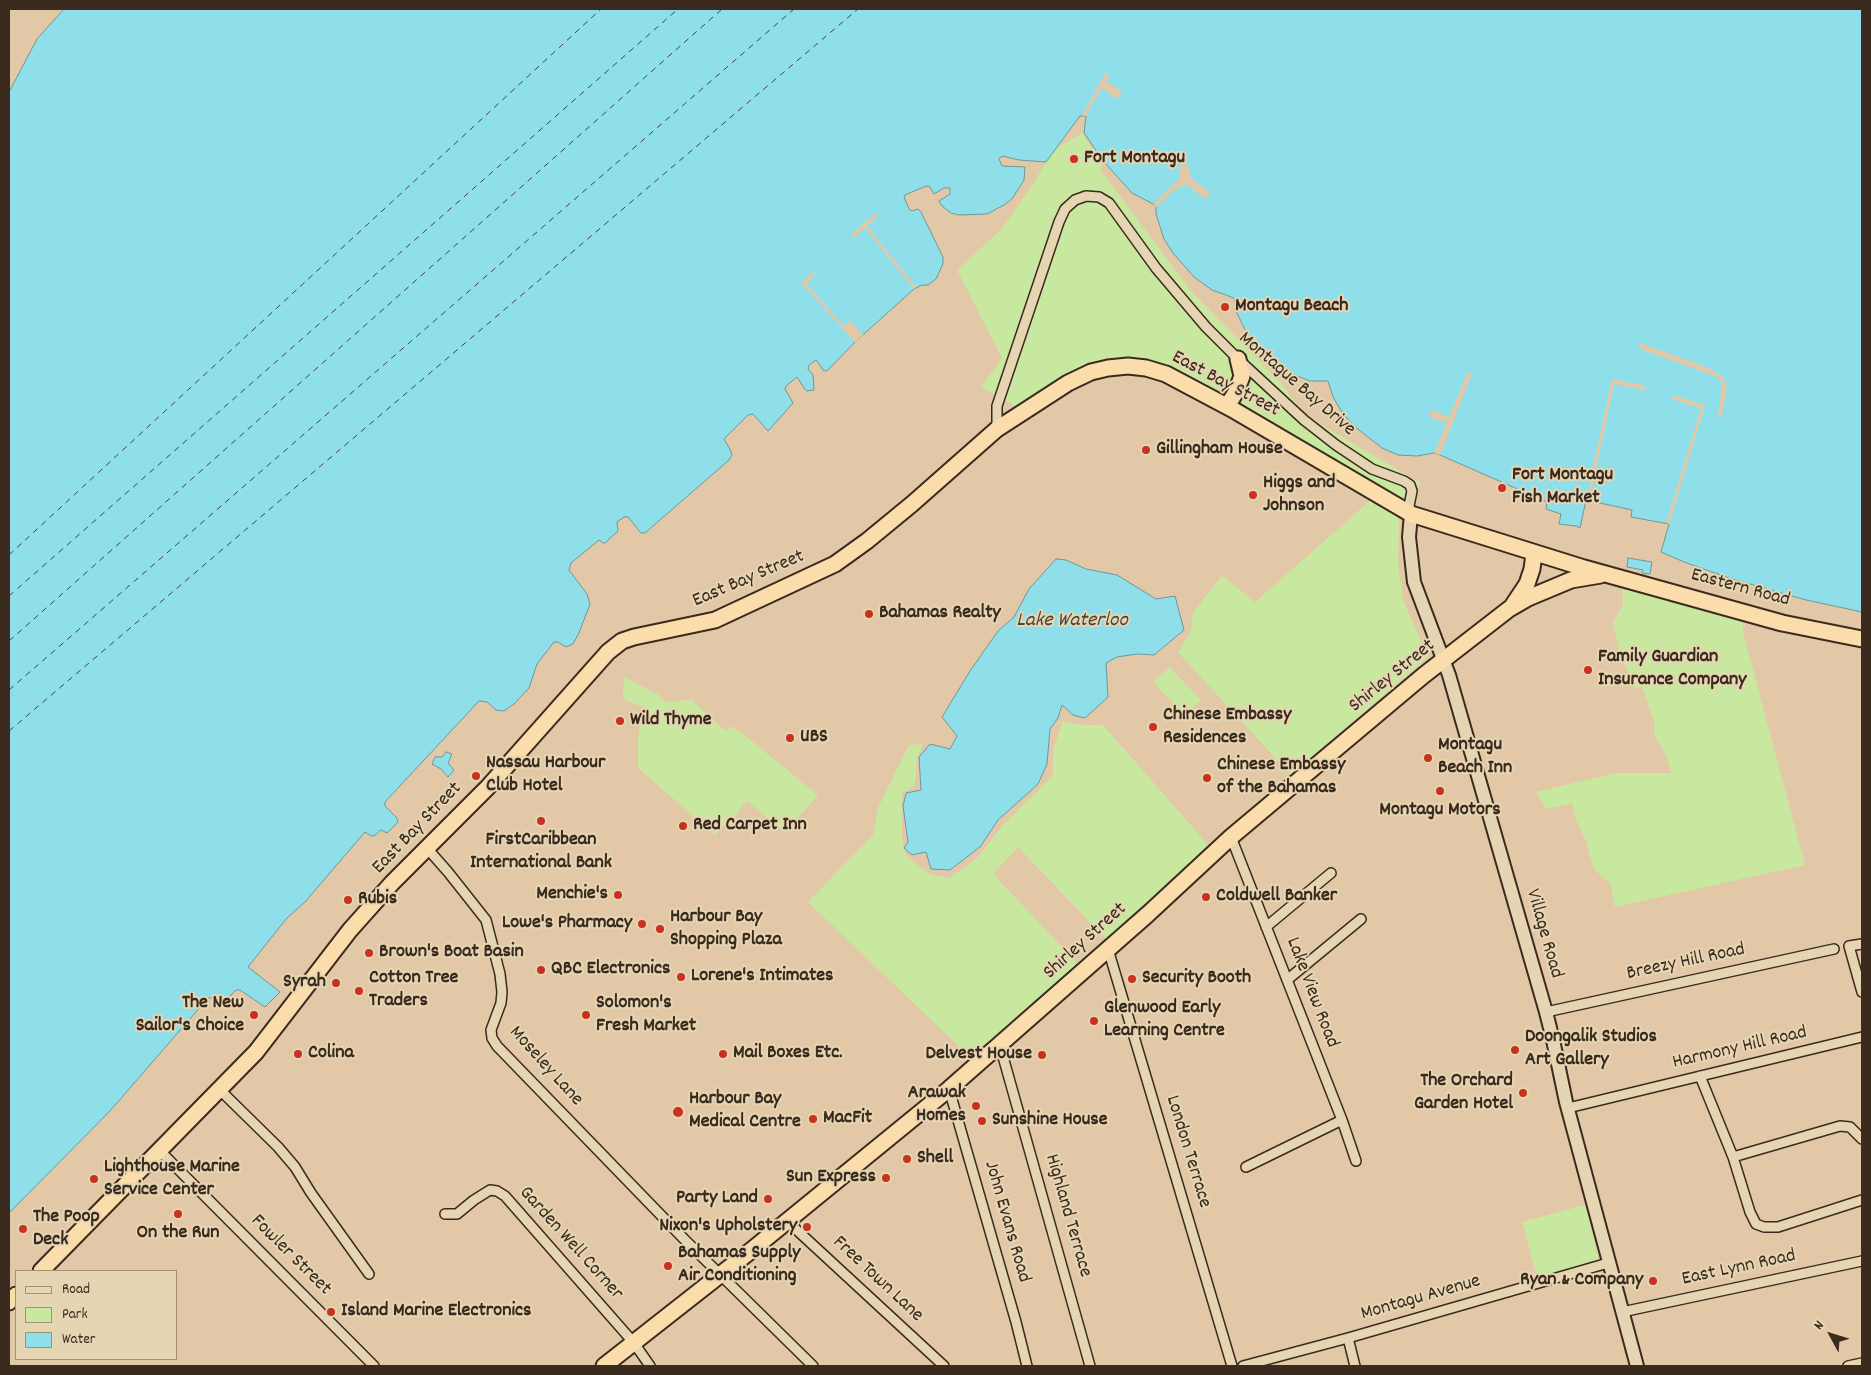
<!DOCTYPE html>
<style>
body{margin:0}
#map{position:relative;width:1871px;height:1375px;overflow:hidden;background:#e3c8a8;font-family:Dekko,sans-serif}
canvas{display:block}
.frame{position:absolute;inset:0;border:10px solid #3b2a1e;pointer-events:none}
.legend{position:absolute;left:15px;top:1270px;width:162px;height:90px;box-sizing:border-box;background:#e6d5b2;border:1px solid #a29177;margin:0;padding:6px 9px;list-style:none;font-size:15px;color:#3b2a1e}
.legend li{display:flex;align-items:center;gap:10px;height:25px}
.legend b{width:25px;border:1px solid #a29177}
.north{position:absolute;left:1806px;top:1310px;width:50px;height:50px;-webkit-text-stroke:4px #e6d5b2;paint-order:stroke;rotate:309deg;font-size:14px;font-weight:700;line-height:20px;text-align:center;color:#3b2a1e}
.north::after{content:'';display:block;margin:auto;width:18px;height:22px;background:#3b2a1e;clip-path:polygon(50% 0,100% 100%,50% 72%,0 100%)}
</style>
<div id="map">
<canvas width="1871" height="1375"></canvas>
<div class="frame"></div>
<ul class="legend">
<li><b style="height:6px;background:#e6d5b2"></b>Road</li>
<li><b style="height:14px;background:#c8e8a0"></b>Park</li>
<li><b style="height:14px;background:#8edfea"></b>Water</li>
</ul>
<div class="north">N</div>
</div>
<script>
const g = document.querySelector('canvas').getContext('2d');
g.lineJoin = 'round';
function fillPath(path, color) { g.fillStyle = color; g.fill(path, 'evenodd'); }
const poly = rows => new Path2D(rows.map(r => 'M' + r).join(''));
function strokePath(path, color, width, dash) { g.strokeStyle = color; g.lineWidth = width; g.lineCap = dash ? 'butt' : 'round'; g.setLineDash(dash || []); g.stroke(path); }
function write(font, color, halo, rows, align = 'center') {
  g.font = font + ' Dekko,sans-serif'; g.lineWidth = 4; g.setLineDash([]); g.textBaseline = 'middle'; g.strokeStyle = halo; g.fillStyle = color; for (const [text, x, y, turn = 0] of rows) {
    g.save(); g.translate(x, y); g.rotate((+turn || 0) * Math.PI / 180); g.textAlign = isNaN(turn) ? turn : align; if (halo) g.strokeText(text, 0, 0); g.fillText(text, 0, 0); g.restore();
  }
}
fillPath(poly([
 [1082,133,1102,164,1100,169,1190,290,1280,382,1305,415,1422,484,1400,502,1224,396,1164,366,1115,359,1073,371,1019,408,981,387,1002,358,957,270,1001,230,1034,183,1053,150],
 [1372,499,1390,510,1399,520,1398,563,1403,600,1428,657,1291,775,1178,652,1191,632,1193,612,1222,576,1255,602],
 [1622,584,1742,618,1743,632,1805,865,1615,907,1611,885,1593,868,1586,841,1576,820,1572,803,1546,809,1536,792,1615,773,1672,773,1666,755,1654,734,1655,725,1642,686,1635,688,1620,654,1613,622,1623,605],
 [1169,667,1201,700,1185,715,1153,682],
 [624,677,657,694,665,702,692,700,726,732,730,726,743,734,818,795,785,832,747,801,735,815,715,835,638,768,638,739,643,707,623,699],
 [1063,721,1083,725,1103,725,1209,846,1107,940,1018,847,993,874,1079,965,970,1057,808,902,873,835,878,808,909,745,923,744,917,758,915,785,902,793,902,840,906,856,930,874,950,878,978,857,1004,824,1053,776,1053,750],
 [1585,1205,1599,1260,1537,1277,1522,1222]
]), '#c8e8a0');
const water = poly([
 [64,9,1862,9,1862,612,1806,600,1729,578,1684,562,1661,552,1669,524,1631,517,1632,510,1586,500,1580,528,1576,526,1559,524,1561,514,1546,509,1547,502,1440,455,1434,453,1417,456,1398,455,1382,448,1354,426,1342,412,1333,397,1328,381,1310,381,1290,373,1264,354,1249,338,1235,309,1234,298,1212,290,1194,277,1173,253,1164,239,1156,214,1156,207,1153,204,1132,193,1104,162,1084,133,1086,116,1080,116,1046,162,1019,160,1002,156,999,159,1002,166,1025,167,1024,180,1012,199,1004,205,987,214,959,215,951,213,942,206,939,201,950,194,950,188,944,188,934,194,930,187,926,186,905,195,904,197,909,209,912,211,918,209,921,212,943,257,943,264,936,279,928,285,922,285,914,289,855,342,828,370,824,371,816,360,809,365,808,369,813,375,814,390,807,391,804,388,797,377,786,386,785,389,793,403,768,431,753,414,748,415,724,439,731,451,732,455,729,460,645,533,641,533,628,517,624,517,617,522,618,531,605,543,603,543,599,540,571,563,569,570,587,594,590,604,579,633,573,644,566,647,558,642,554,642,537,664,529,688,514,704,504,711,496,710,487,702,479,701,385,802,385,806,397,818,398,822,387,833,381,830,374,836,371,836,365,832,305,902,287,918,248,967,280,992,265,1007,240,990,236,990,223,1003,212,998,208,998,110,1111,9,1213,9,92,37,39,64,9],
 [1628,558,1652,562,1650,574,1642,573,1643,570,1627,567,1628,558],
 [1056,559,1066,560,1086,569,1117,575,1156,599,1175,596,1184,630,1154,655,1137,654,1117,657,1106,663,1108,697,1085,718,1073,715,1062,705,1058,718,1050,729,1047,764,1038,784,998,820,980,847,950,870,931,869,926,852,912,855,904,848,908,842,903,806,906,793,921,790,919,757,930,744,950,749,957,736,942,717,970,671,998,631,1014,617,1029,589,1056,559],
 [446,752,452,754,448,763,454,770,448,777,441,769,432,764,435,757,442,757,446,752]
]);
fillPath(water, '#8edfea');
strokePath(water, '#6d9798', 1);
fillPath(poly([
 [1105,73,1109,74,1106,81,1121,91,1120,97,1115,98,1102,88,1091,105,1087,116,1082,116],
 [1183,163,1186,163,1188,165,1191,178,1208,191,1209,194,1206,198,1202,197,1189,186,1182,186,1172,192,1156,207,1153,204,1180,178,1180,167],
 [875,213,878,215,867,226,916,287,914,289,865,228,854,238,851,235],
 [813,272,815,275,806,284,844,326,850,321,863,335,855,342,801,283],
 [1640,343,1709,368,1723,377,1727,388,1721,418,1718,415,1722,386,1721,381,1717,377,1646,351,1640,348],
 [1468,372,1472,374,1440,455,1434,453,1447,423,1432,418,1429,414,1432,410,1449,417],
 [1612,379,1646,386,1645,390,1614,384,1589,501,1586,500],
 [1673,395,1705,405,1669,524,1666,523,1701,408,1672,399]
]), '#e3c8a8');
strokePath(poly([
 [9,555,601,9],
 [9,596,678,9],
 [9,641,722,9],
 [9,690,794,9],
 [9,731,858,9]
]), '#47453d', 1, [6, 5]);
const minor = poly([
 [997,429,997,406,1059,222,1065,209,1075,200,1086,196,1099,197,1109,203,1156,268,1206,327,1238,359,1304,420,1336,445,1372,469,1404,481,1410,485,1412,491,1409,506,1411,514],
 [1231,837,1342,1120,1356,1161],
 [426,847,448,872,486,920,500,974,502,992,501,1003,491,1030,492,1038,497,1046,684,1239,813,1366],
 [1266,927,1331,873],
 [1862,944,1849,946,1862,992],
 [1108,949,1232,1366],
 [1287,980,1361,919],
 [1546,1012,1834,949],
 [1000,1046,1090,1366],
 [1700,1076,1733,1157,1750,1212,1756,1224,1764,1227,1778,1227,1862,1200],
 [219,1089,278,1147,295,1167,311,1193,369,1274],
 [949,1089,1016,1322,1027,1366],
 [1568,1108,1862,1037],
 [159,1150,374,1366],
 [1733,1157,1840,1126,1850,1127,1862,1139],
 [1246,1167,1342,1120],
 [445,1214,457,1214,474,1200,490,1190,497,1191,505,1196,634,1343,650,1366],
 [787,1221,944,1366],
 [1622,1312,1862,1261],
 [1348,1338,1355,1366],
 [1243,1366,1348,1338,1608,1263],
 [1848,1366,1862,1363]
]);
const secondary = poly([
 [1411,514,1409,537,1414,582,1449,675,1546,1012,1553,1040,1566,1102,1637,1366]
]);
const trunk = poly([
 [1227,406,1236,392,1242,376,1238,359],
 [1513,605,1527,584,1532,569,1534,554],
 [41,1271,256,1052,350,930,392,883,488,787,608,652,622,641,634,637,715,620,835,564,867,541,912,504,997,429,1068,383,1091,372,1108,368,1128,366,1146,368,1166,374,1232,409,1411,514,1584,568,1782,623,1862,639],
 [9,1302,16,1295],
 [604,1366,753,1249,949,1089,1148,914,1231,837,1424,675,1509,609,1528,598,1571,580,1601,575]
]);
strokePath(minor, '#3b2a1e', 12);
strokePath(secondary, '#3b2a1e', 16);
strokePath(trunk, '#3b2a1e', 19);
strokePath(minor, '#e6d5b2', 9);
strokePath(secondary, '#e6d5b2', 12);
strokePath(trunk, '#faddab', 15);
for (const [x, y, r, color] of [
 [1074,159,5,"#c8321e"],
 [1225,307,5,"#c8321e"],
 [1146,450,5,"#c8321e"],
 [1502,488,5,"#c8321e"],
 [1253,495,5,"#c8321e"],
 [869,614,5,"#c8321e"],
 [1588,670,5,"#c8321e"],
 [620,721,5,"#c8321e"],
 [1153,727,5,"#c8321e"],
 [790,738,5,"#c8321e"],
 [1428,758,5,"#c8321e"],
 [476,776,5,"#c8321e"],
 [1207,778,5,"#c8321e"],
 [1440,791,5,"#c8321e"],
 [541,821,5,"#c8321e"],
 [683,826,5,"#c8321e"],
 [618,895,5,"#c8321e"],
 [1206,897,5,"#c8321e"],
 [348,900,5,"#c8321e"],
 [642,924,5,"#c8321e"],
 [660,929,5,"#c8321e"],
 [369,953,5,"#c8321e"],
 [541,970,5,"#c8321e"],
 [681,977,5,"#c8321e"],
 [1132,979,5,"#c8321e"],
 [336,983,5,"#c8321e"],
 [359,991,5,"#c8321e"],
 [254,1015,5,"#c8321e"],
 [586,1015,5,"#c8321e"],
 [1094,1021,5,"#c8321e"],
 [1515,1050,5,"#c8321e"],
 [298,1054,5,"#c8321e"],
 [723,1054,5,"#c8321e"],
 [1042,1055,5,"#c8321e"],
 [1523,1093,5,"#c8321e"],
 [976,1106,5,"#c8321e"],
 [678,1112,6,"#c8321e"],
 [813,1119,5,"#c8321e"],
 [982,1121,5,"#c8321e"],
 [907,1159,5,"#c8321e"],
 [886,1178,5,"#c8321e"],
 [94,1179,5,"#c8321e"],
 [768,1199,5,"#c8321e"],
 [178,1214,5,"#c8321e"],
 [807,1227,5,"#c8321e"],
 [23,1229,5,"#c8321e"],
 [668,1266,5,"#c8321e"],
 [1653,1281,5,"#c8321e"],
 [331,1312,5,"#c8321e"]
]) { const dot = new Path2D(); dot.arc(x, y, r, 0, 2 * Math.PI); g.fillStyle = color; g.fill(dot); strokePath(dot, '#e6d5b2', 2); }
write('bold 20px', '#3b2a1e', '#e6d5b2', [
 ["Fort Montagu",1084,159],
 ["Montagu Beach",1235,307],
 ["Gillingham House",1156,450],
 ["Fort Montagu",1512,476],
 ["Fish Market",1512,499],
 ["Higgs and",1263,484],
 ["Johnson",1263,507],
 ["Bahamas Realty",879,614],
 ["Family Guardian",1598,658],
 ["Insurance Company",1598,681],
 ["Chinese Embassy",1163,716],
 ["Residences",1163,739],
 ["Wild Thyme",630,721],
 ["UBS",800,738],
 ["Montagu",1438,746],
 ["Beach Inn",1438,769],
 ["Nassau Harbour",486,764],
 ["Club Hotel",486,787],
 ["Chinese Embassy",1217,766],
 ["of the Bahamas",1217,789],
 ["Montagu Motors",1440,811,"center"],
 ["Red Carpet Inn",693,826],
 ["FirstCaribbean",541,841,"center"],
 ["International Bank",541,864,"center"],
 ["Menchie's",608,895,"right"],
 ["Coldwell Banker",1216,897],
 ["Rubis",358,900],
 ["Harbour Bay",670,918],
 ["Shopping Plaza",670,941],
 ["Lowe's Pharmacy",632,924,"right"],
 ["Brown's Boat Basin",379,953],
 ["QBC Electronics",551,970],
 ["Lorene's Intimates",691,977],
 ["Cotton Tree",369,979],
 ["Traders",369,1002],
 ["Security Booth",1142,979],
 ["Syrah",326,983,"right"],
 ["The New",244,1004,"right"],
 ["Sailor's Choice",244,1027,"right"],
 ["Solomon's",596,1004],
 ["Fresh Market",596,1027],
 ["Glenwood Early",1104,1009],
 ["Learning Centre",1104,1032],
 ["Doongalik Studios",1525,1038],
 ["Art Gallery",1525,1061],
 ["Colina",308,1054],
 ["Mail Boxes Etc.",733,1054],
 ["Delvest House",1032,1055,"right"],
 ["The Orchard",1513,1082,"right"],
 ["Garden Hotel",1513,1105,"right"],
 ["Arawak",966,1094,"right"],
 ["Homes",966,1117,"right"],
 ["Harbour Bay",689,1100],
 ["Medical Centre",689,1123],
 ["MacFit",823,1119],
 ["Sunshine House",992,1121],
 ["Shell",917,1159],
 ["Lighthouse Marine",104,1168],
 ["Service Center",104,1191],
 ["Sun Express",876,1178,"right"],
 ["Party Land",758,1199,"right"],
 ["The Poop",33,1218],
 ["Deck",33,1241],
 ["Nixon's Upholstery",797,1227,"right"],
 ["On the Run",178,1234,"center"],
 ["Bahamas Supply",678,1254],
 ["Air Conditioning",678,1277],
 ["Ryan & Company",1643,1281,"right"],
 ["Island Marine Electronics",341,1312]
], 'left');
write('20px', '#3b2a1e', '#e6d5b2', [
 ["East Bay Street",1225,385,28],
 ["Montague Bay Drive",1296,385,41],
 ["East Bay Street",749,580,-23],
 ["Eastern Road",1740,589,15],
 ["Shirley Street",1393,677,-39],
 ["East Bay Street",418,829,-46],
 ["Village Road",1543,934,74],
 ["Shirley Street",1086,942,-42],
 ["Breezy Hill Road",1686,963,-12],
 ["Lake View Road",1311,993,69],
 ["Harmony Hill Road",1740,1049,-13],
 ["Moseley Lane",545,1067,48],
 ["London Terrace",1187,1152,73],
 ["Highland Terrace",1067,1216,74],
 ["John Evans Road",1006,1222,74],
 ["Garden Well Corner",570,1244,48],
 ["Fowler Street",290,1256,45],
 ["East Lynn Road",1739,1269,-12],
 ["Free Town Lane",877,1280,43],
 ["Montagu Avenue",1421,1299,-16]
]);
write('italic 21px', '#47453d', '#e6d5b2', [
 ["Lake Waterloo",1072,622]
]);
</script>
